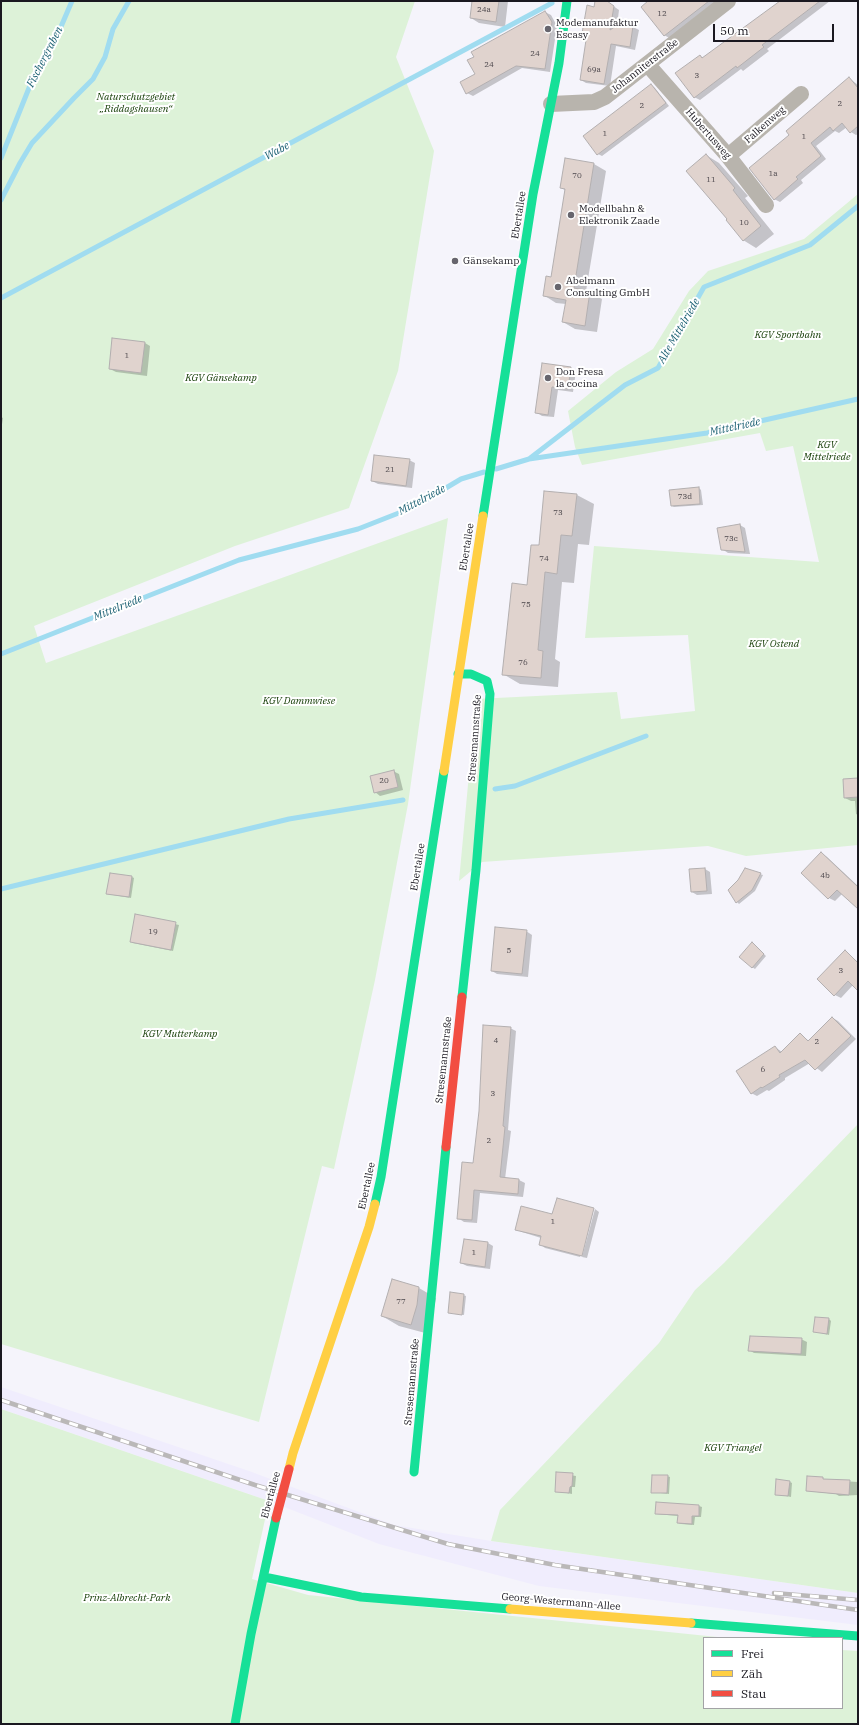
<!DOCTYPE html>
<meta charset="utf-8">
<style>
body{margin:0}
#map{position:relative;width:859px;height:1725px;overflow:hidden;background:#f5f4fb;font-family:"IBM Plex Serif",serif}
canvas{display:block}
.frame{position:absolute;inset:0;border:2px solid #1a1820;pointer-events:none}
.legend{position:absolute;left:703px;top:1637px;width:140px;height:72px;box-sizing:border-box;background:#fff;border:1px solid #a3a3a6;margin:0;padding:5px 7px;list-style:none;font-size:12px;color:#1a1820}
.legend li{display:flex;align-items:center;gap:8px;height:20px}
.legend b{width:20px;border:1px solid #a3a3a6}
.scale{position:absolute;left:713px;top:24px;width:121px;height:18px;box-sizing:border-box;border:2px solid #1a1820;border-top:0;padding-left:5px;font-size:12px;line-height:14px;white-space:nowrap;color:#1a1820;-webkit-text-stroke:3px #fff;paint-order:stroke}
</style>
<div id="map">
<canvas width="859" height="1725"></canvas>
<div class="frame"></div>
<ul class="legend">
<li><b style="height:5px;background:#16e098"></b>Frei</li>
<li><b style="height:5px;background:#ffcf43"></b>Zäh</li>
<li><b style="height:5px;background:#f24e42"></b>Stau</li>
</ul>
<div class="scale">50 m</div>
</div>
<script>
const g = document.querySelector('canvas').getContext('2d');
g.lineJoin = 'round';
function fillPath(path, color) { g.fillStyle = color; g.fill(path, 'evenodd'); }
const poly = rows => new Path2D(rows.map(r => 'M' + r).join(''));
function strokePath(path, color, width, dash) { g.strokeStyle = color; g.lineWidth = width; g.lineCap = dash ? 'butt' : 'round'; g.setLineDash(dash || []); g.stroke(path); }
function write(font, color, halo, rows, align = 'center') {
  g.font = font + ' "IBM Plex Serif",serif'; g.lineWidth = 4; g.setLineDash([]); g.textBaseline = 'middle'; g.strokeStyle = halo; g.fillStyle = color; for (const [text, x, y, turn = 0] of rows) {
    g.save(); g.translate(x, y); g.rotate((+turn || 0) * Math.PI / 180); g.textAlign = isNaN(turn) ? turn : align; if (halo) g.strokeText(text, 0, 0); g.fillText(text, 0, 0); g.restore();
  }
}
fillPath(poly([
 [1,1387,249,1471,394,1525,491,1541,858,1593,858,1625,539,1586,379,1544,269,1501,1,1409]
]), '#f0edfd');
fillPath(poly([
 [1,1,415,1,396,57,434,151,398,371,349,508,235,546,34,626,46,663,448,518,408,804,375,980,334,1169,322,1166,259,1422,1,1344],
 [858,194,858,845,746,856,708,846,482,862,459,881,476,699,617,692,621,719,695,711,688,635,585,638,594,546,819,562,793,446,766,451,760,433,582,465,575,447,568,411,616,372,653,349,689,291,708,271,804,239],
 [858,1124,858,1593,491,1541,500,1510,659,1343,695,1290,724,1263],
 [1,1409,269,1501,252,1579,308,1595,727,1638,704,1638,704,1708,842,1708,842,1650,858,1651,858,1724,1,1724]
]), '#ddf2d8');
fillPath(poly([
 [473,1,508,1,505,27,479,23,471,18],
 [596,1,606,1,619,10,617,26,619,25,633,27,639,30,635,50,616,46,610,86,586,83,581,80,587,41,582,38],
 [650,1,726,1,671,39,664,35],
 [781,1,830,1,767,49,769,51,743,71,741,69,700,100,694,97,700,56,704,58],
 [545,12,551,15,557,26,550,72,522,68,473,96,467,93,476,74],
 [849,78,858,85,858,134,856,135,851,132,847,127,839,133,835,131,816,146,826,159,801,180,803,183,780,202,774,199,790,135],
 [651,85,655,88,669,106,602,156,598,154],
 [706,155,719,163,748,196,745,198,774,234,756,248,743,240],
 [566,159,594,164,606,171,586,291,602,299,597,332,575,329,563,322,566,304,556,303,545,296,552,278,565,190,561,188],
 [145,343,150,346,147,376,116,372,110,369],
 [542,364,570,368,576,371,573,392,558,390,554,417,542,416,536,412],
 [1,417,3,418,1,431],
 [409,460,415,463,412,488,378,484,372,481],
 [699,488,701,490,703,505,674,507,672,506],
 [577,495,594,504,589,545,578,544,574,583,562,582,555,659,560,662,558,687,520,684,503,674,539,547],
 [740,525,745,528,750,554,728,553,722,549],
 [393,771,399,774,403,790,380,796,375,792],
 [858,779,858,815,856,814,855,801,851,801,845,798],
 [821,853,827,857,858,886,858,907,842,894,835,901,829,898,802,873],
 [705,869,710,872,712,894,697,895,692,892],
 [760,874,763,875,755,891,739,904,737,902,739,881],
 [132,877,134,878,131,898,107,894],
 [136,915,179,925,173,951,133,943],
 [526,931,532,935,528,977,497,974,492,971],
 [754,945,766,956,755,969,752,967],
 [845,951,858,962,858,990,853,985,841,998,835,995,818,979],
 [833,1018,838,1021,856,1039,822,1072,810,1063,785,1078,785,1080,769,1091,767,1090,757,1096,751,1093,775,1047,782,1052,800,1034,809,1041],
 [510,1028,516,1031,508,1130,511,1131,505,1179,519,1180,525,1183,523,1197,480,1193,477,1223,464,1222,458,1218,474,1164,479,1124],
 [593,1208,580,1257,545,1248,540,1244,541,1238,522,1232,516,1229,553,1216],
 [595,1209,599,1212,587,1258,582,1257],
 [488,1243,493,1246,490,1269,467,1266,461,1263],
 [419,1288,436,1298,429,1334,399,1326,382,1316],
 [463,1295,466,1296,464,1315,449,1312],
 [829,1319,831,1321,829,1335,814,1331],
 [801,1339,807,1342,806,1356,754,1353,749,1350],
 [557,1473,576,1476,575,1487,572,1487,572,1494,556,1491],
 [667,1476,670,1477,669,1494,652,1492],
 [822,1478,825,1480,858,1482,858,1495,839,1496,836,1494,807,1491],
 [790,1482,792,1483,791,1497,776,1494],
 [657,1503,699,1506,702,1507,701,1517,695,1517,694,1525,681,1524,678,1523,678,1516,656,1514]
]), '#0003');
strokePath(poly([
 [1,158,33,78,54,43,72,1],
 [1,200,20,163,32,143,74,98,93,79,105,57,113,29,129,1],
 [1,298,552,3],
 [529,459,625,385,658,368,704,287,810,245,858,206],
 [496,469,529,459,707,433,858,399],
 [1,654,239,560,358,529,414,507,461,479,484,472],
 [495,789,515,786,646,736],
 [1,889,289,819,403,800]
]), '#a0dcf0', 5);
const building = poly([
 [472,1,499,1,496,22,470,18,472,1],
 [595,1,607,1,614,6,610,30,619,24,633,26,630,47,611,44,604,84,580,80,586,40,581,39,587,5,594,7,595,1],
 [648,1,709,1,664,36,641,7,648,1],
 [780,1,820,1,762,45,764,47,737,68,736,66,694,98,675,73,700,55,702,58,780,1],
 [545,11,552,22,545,69,516,66,466,94,460,82,475,74,467,60,474,57,471,52,545,11],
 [849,77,858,88,858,126,850,133,842,123,833,131,830,127,811,143,821,156,796,177,798,179,774,200,749,168,789,135,786,131,849,77],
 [651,84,666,103,597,155,583,136,651,84],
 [706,154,735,188,733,190,761,226,743,241,726,220,727,219,686,171,706,154],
 [565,158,594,163,574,288,590,291,585,326,562,322,566,300,543,296,546,276,551,277,565,189,560,188,565,158],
 [112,338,145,342,141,373,109,369,112,338],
 [542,363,571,367,568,389,552,387,548,415,535,413,542,363],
 [374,455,410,459,406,486,371,481,374,455],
 [699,487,700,504,671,506,669,490,699,487],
 [544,491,577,494,572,536,561,535,557,574,545,572,538,650,543,651,541,678,502,675,512,583,527,585,531,545,539,545,544,491],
 [740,524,745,552,721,550,717,528,740,524],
 [394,770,398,787,374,793,370,776,394,770],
 [858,778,858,797,844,798,843,779,858,778],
 [821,852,858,887,858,909,837,890,828,899,801,873,821,852],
 [705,868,707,891,691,892,689,869,705,868],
 [745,868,761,873,752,890,736,903,728,890,738,880,745,868],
 [110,873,132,876,129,897,106,894,110,873],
 [135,914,176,922,171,950,130,942,135,914],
 [495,927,527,930,522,974,491,971,495,927],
 [752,942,764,954,752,968,739,957,752,942],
 [845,950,858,963,858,991,848,981,834,996,817,979,845,950],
 [832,1017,851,1036,815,1070,805,1060,779,1075,780,1077,762,1088,761,1087,751,1094,736,1071,775,1046,780,1053,800,1033,808,1041,832,1017],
 [483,1025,511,1027,503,1126,505,1127,500,1177,519,1179,518,1194,474,1190,472,1220,457,1219,462,1162,473,1163,479,1111,483,1025],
 [557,1198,594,1208,582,1256,539,1245,541,1236,515,1230,521,1206,552,1214,557,1198],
 [464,1239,488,1242,485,1267,460,1263,464,1239],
 [392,1279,419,1287,417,1305,411,1325,381,1316,392,1279],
 [450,1292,464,1294,462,1315,448,1313,450,1292],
 [815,1317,829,1318,827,1334,813,1332,815,1317],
 [750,1336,802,1338,801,1354,748,1351,750,1336],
 [556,1472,573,1473,572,1486,570,1487,569,1493,555,1492,556,1472],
 [652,1475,668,1475,667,1493,651,1493,652,1475],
 [807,1476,823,1477,823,1479,850,1480,849,1495,806,1491,807,1476],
 [776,1479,790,1481,788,1496,775,1495,776,1479],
 [656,1502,699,1505,699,1516,692,1516,692,1524,677,1523,678,1515,655,1514,656,1502]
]);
fillPath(building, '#e0d3ce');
strokePath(building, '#b3afb0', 1);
strokePath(poly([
 [648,65,728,156,766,205],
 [551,104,594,102,605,97,728,1],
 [728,156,801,94]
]), '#b8b4ad', 16);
strokePath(poly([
 [483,516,533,194,559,63,567,1],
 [458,674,471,674,487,681,490,694,476,870,462,997],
 [375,1204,381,1177,444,771],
 [414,1472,446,1147],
 [264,1577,361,1597,510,1609],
 [691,1623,858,1636],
 [235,1724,251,1634,276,1518]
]), '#16e098', 9);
strokePath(poly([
 [444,771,483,516],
 [289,1469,293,1453,369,1227,375,1204],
 [510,1609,691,1623]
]), '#ffcf43', 9);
strokePath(poly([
 [446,1147,462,997]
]), '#f24e42', 9);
const rail = poly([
 [1,1400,255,1485,448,1544,555,1565,858,1610],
 [774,1593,858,1600]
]);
strokePath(rail, '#bab8b8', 4.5);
strokePath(rail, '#fff', 3, [9]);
strokePath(poly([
 [276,1518,289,1469]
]), '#f24e42', 9);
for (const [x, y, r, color] of [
 [548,29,4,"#67656d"],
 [571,215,4,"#67656d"],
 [455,261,4,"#67656d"],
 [558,287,4,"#67656d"],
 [548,378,4,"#67656d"]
]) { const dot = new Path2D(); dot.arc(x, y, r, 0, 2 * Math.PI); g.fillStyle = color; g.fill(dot); strokePath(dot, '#fff', 1.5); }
write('8px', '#4c474c', null, [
 ["24a",484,10],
 ["12",662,14],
 ["24",535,54],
 ["24",489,65],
 ["69a",594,70],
 ["3",697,76],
 ["2",840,104],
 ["2",642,106],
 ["1",605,134],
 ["1",804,137],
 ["1a",773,174],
 ["70",577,176],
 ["11",711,180],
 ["10",744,223],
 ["1",127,356],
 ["21",390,470],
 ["73d",685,497],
 ["73",558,513],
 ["73c",731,539],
 ["74",544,559],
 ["75",526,605],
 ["76",523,663],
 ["20",384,781],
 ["4b",825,876],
 ["19",153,932],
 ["5",509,951],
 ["3",841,971],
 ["4",496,1041],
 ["2",817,1042],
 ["6",763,1070],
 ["3",493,1094],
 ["2",489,1141],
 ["1",553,1222],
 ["1",474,1253],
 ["77",401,1302]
]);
write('10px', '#1a1820', '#fff', [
 ["Modemanufaktur",556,23],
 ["Escasy",556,35],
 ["Modellbahn &",579,209],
 ["Elektronik Zaade",579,221],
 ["Gänsekamp",463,261],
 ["Abelmann",566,281],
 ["Consulting GmbH",566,293],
 ["Don Fresa",556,372],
 ["la cocina",556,384]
], 'left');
write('10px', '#1a1820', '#fff', [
 ["Johanniterstraße",645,66,-38],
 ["Falkenweg",765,125,-41],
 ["Hubertusweg",708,134,49],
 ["Ebertallee",519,215,-81],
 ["Ebertallee",467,547,-81],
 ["Stresemannstraße",475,738,-86],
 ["Ebertallee",418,867,-81],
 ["Stresemannstraße",444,1060,-84],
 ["Ebertallee",367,1186,-78],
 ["Stresemannstraße",412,1382,-85],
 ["Ebertallee",271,1495,-75],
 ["Georg-Westermann-Allee",561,1602,5]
]);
write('italic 10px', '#103900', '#fff', [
 ["Naturschutzgebiet",136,97],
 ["„Riddagshausen“",136,109],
 ["KGV Sportbahn",788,335],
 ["KGV Gänsekamp",221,378],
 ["KGV",827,445],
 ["Mittelriede",827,457],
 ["KGV Ostend",774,644],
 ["KGV Dammwiese",299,701],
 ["KGV Mutterkamp",180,1034],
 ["KGV Triangel",733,1448],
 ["Prinz-Albrecht-Park",127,1598]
]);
write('italic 11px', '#1b6073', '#fff', [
 ["Fischergraben",45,57,-63],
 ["Wabe",277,151,-28],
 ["Alte Mittelriede",679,331,-60],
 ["Mittelriede",735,427,-12],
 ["Mittelriede",422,500,-28],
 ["Mittelriede",118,608,-22]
]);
</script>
